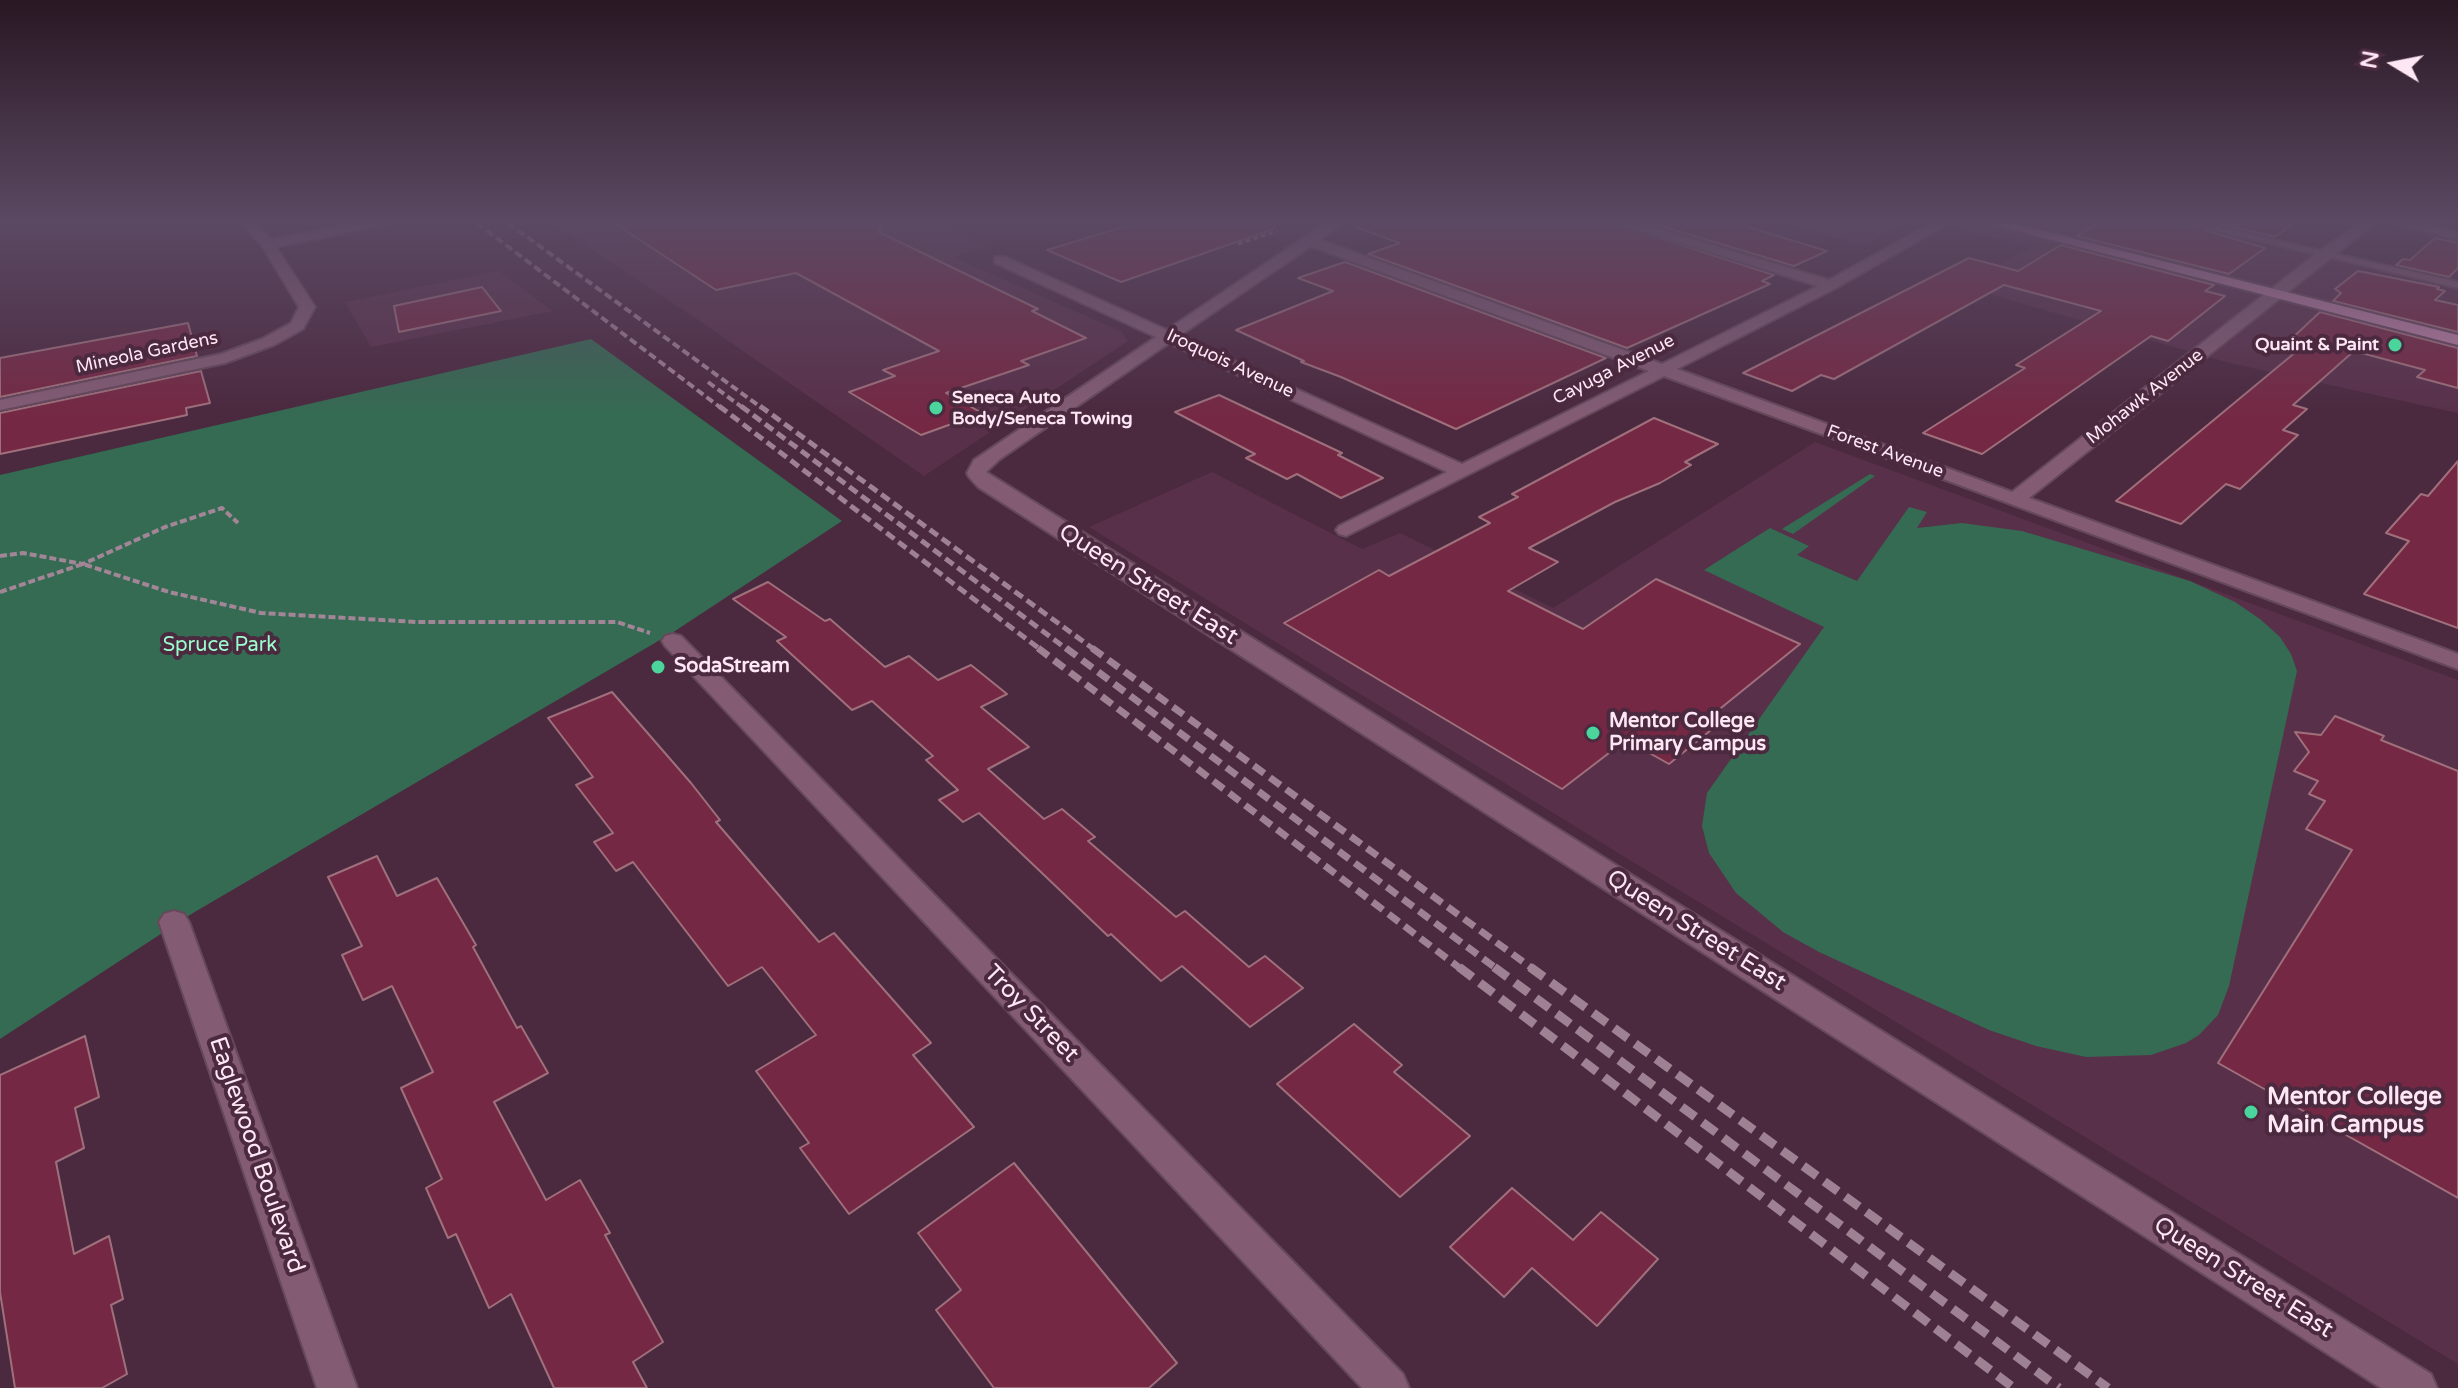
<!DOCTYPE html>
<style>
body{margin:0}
#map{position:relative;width:2458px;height:1388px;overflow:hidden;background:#4b293f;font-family:"Varela Round",sans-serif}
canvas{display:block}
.north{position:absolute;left:2354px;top:24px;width:80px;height:80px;-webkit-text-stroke:6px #4b293f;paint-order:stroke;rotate:280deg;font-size:22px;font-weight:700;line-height:32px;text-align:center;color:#fee7f4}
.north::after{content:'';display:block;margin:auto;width:28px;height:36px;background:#fee7f4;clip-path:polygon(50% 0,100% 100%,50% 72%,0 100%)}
</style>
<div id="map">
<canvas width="2458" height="1388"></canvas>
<div class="north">N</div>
</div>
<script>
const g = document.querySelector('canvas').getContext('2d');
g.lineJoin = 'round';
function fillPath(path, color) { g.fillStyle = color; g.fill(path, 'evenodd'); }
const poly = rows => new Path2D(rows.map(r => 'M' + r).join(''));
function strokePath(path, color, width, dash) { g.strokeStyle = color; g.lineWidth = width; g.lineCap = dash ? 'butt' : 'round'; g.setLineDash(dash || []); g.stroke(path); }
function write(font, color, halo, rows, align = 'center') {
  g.font = font + ' "Varela Round",sans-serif'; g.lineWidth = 8; g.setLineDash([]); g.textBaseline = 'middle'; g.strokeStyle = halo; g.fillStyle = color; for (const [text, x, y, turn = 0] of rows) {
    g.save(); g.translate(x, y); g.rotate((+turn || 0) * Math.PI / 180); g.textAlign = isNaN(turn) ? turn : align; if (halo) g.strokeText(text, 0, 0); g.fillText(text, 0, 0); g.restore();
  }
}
fillPath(poly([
 [551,223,940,223,989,247,953,257,1122,332,1128,341,924,476,691,315],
 [1785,223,1902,223,1863,246],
 [1937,223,2198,223,2458,284,2458,413,2230,363,1961,286,2031,247],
 [498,271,553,311,371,347,345,302],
 [1815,442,2458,680,2458,1364,1628,859,1089,527,1212,472,1362,549,1400,533,1553,608]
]), '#59304a');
fillPath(poly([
 [591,339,842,521,672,633,193,913,0,1039,0,475],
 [1870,474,1875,476,1793,534,1782,529],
 [1909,507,1927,512,1917,528,1962,523,2022,531,2190,581,2235,602,2260,619,2280,637,2291,654,2297,671,2229,986,2218,1015,2199,1035,2186,1043,2151,1055,2086,1057,2036,1046,1989,1030,1819,952,1783,932,1736,893,1709,853,1702,826,1707,793,1824,627,1704,570,1770,528,1809,546,1797,555,1857,581]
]), '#346b52');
const building = poly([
 [614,223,883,223,879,232,1038,309,1032,311,1086,338,1021,361,1029,365,946,393,982,413,921,435,849,392,895,376,883,370,939,351,796,273,716,290,614,223],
 [1136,223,1273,223,1274,229,1121,282,1047,250,1136,223],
 [1356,223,1614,223,1774,275,1762,281,1770,284,1627,348,1368,254,1400,243,1355,227,1356,223],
 [1651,223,1735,223,1827,251,1794,266,1651,223],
 [2098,223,2181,223,2265,248,2229,274,2077,236,2098,223],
 [2216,223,2294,223,2275,237,2216,223],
 [2435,238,2458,243,2458,268,2449,277,2396,265,2403,259,2410,260,2435,238],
 [2061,245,2214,285,2205,291,2225,296,2168,341,2151,336,1982,454,1923,433,2025,368,2016,365,2101,311,2004,285,1834,379,1821,375,1792,391,1743,373,1969,258,2018,271,2061,245],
 [1345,262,1606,358,1456,429,1341,377,1301,362,1304,361,1236,330,1333,291,1298,278,1345,262],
 [2358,271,2439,287,2437,289,2445,291,2435,300,2458,305,2458,332,2333,301,2341,293,2335,289,2358,271],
 [482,287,501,311,399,332,394,306,482,287],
 [2320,312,2458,348,2458,388,2417,377,2425,370,2354,351,2293,405,2307,409,2283,430,2298,435,2240,489,2226,484,2181,524,2116,501,2303,346,2288,342,2320,312],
 [188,323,197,356,0,397,0,358,188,323],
 [201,371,210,403,186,408,187,415,0,454,0,413,201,371],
 [1219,395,1342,453,1338,455,1383,478,1341,498,1297,474,1287,479,1246,458,1255,454,1175,412,1219,395],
 [1654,418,1718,444,1685,462,1691,465,1660,483,1615,502,1529,548,1558,562,1508,591,1583,629,1656,579,1800,644,1716,712,1726,718,1669,764,1626,740,1562,789,1284,623,1379,570,1389,576,1490,523,1479,517,1518,497,1512,494,1654,418],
 [2458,461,2458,628,2364,594,2409,541,2386,533,2421,494,2428,496,2458,461],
 [768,582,825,621,830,619,885,667,909,656,938,680,971,665,1007,694,981,707,1029,747,988,769,1044,819,1062,809,1095,837,1088,841,1176,917,1185,911,1249,967,1265,956,1303,988,1250,1027,1182,966,1161,981,1111,934,1108,936,979,813,963,822,939,800,958,790,926,760,933,756,872,701,852,710,777,641,786,637,733,599,768,582],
 [612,692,691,783,720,820,716,822,819,942,834,933,931,1043,913,1055,974,1127,849,1214,800,1148,809,1143,756,1071,816,1035,762,967,728,986,633,862,616,871,594,842,613,833,576,785,593,777,548,718,612,692],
 [2335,716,2384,736,2381,740,2458,771,2458,1198,2218,1063,2352,850,2306,829,2325,801,2309,794,2318,781,2294,771,2309,752,2295,732,2321,735,2335,716],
 [377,856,397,896,437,878,476,945,473,947,517,1028,521,1026,548,1073,494,1102,546,1200,580,1180,610,1233,605,1235,663,1342,633,1362,647,1388,554,1388,511,1294,489,1308,456,1234,448,1238,426,1188,442,1179,401,1088,433,1072,392,986,363,1000,342,955,362,946,328,877,377,856],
 [1354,1024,1402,1065,1394,1072,1470,1136,1400,1197,1277,1084,1354,1024],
 [85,1036,99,1097,75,1108,84,1148,56,1162,74,1254,109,1236,123,1299,111,1305,127,1374,102,1388,15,1388,0,1292,0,1075,85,1036],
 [1014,1163,1177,1363,1149,1388,994,1388,936,1310,961,1290,918,1233,1014,1163],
 [1512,1188,1573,1240,1601,1212,1658,1259,1597,1326,1532,1268,1504,1297,1450,1247,1512,1188]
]);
fillPath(building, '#752843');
strokePath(building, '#9f707c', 2);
const lane = poly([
 [2184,223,2200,223,2458,282,2458,288,2184,223]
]);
const street = poly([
 [242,223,256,223,275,244,263,247,242,223],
 [1326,223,1342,223,1320,240,1662,364,1818,286,1617,223,1639,223,1829,280,1932,223,1949,223,1836,288,1677,369,2012,492,2318,252,2360,223,2375,223,2029,498,2458,654,2458,669,1664,376,1346,536,1339,534,1336,530,1339,526,1447,472,1169,343,1000,459,986,472,2431,1374,2437,1388,2381,1388,978,487,969,477,967,473,974,460,1156,337,995,263,995,257,1005,257,1167,330,1326,223],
 [1311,246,1649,371,1462,464,1179,336,1311,246],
 [2394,223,2420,223,2458,232,2458,240,2394,223],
 [673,634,681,636,1403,1374,1409,1388,1362,1388,665,646,662,641,665,636,673,634],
 [174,911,184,914,189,922,357,1388,317,1388,159,922,164,914,174,911]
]);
const secondary = poly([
 [359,223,390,223,276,247,315,307,303,329,274,345,225,363,0,410,0,400,221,354,262,339,291,323,299,307,261,244,263,241,359,223]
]);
const primary = poly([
 [1987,223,2011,223,2458,335,2458,345,1987,223]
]);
strokePath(lane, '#66485b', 4);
strokePath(street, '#66485b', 4);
strokePath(secondary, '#66485b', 4);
strokePath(primary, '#66485b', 4);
strokePath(poly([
 [1238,244,1278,231]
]), '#a28697', 3, [5, 3]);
strokePath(poly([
 [0,556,23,553,83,564,165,527,222,508,238,523],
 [0,592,83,564,169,592,261,613,417,622,617,622,650,633]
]), '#a28697', 4, [7, 3]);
fillPath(lane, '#835c74');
fillPath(street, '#835c74');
fillPath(secondary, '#835c74');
fillPath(primary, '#bc81a5');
strokePath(poly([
 [477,223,721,408],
 [508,223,762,408],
 [708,382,743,408]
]), '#9e8193', 4, [8, 4]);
strokePath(poly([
 [719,406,1041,650],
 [741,406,1068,650],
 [760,406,1095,650]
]), '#9e8193', 5, [10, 5]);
strokePath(poly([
 [1038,648,1461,969],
 [1066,648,1497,969],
 [1092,648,1533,969]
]), '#9e8193', 7, [13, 7]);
strokePath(poly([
 [1459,967,2014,1388],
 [1494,967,2059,1388],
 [1530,967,2108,1388]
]), '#9e8193', 9, [17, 9]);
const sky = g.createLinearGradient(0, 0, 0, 418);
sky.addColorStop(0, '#291723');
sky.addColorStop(0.53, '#5b4963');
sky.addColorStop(1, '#5b496300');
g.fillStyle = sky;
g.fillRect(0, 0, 2458, 418);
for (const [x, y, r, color] of [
 [2395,345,8,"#4bd49b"],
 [936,408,8,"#4bd49b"],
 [658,667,8,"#4bd49b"],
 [1593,733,8,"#4bd49b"],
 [2251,1112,8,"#4bd49b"]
]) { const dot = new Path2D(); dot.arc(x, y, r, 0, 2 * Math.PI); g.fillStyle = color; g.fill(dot); strokePath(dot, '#4b293f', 3); }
write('bold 18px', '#fee7f4', '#4b293f', [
 ["Quaint & Paint",2379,345],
 ["Seneca Auto",952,398,"left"],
 ["Body/Seneca Towing",952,419,"left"]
], 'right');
write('18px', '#fee7f4', '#4b293f', [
 ["Mineola Gardens",147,353,-12],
 ["Iroquois Avenue",1230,364,25],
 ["Cayuga Avenue",1614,370,-27],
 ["Mohawk Avenue",2145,397,-38],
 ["Forest Avenue",1885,452,20]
]);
write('20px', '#9bfcce', '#4b293f', [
 ["Spruce Park",220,646]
]);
write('bold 20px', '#fee7f4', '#4b293f', [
 ["SodaStream",674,667],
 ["Mentor College",1609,722],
 ["Primary Campus",1609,745]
], 'left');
write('24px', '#fee7f4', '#4b293f', [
 ["Queen Street East",1148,585,32],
 ["Queen Street East",1696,931,32],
 ["Troy Street",1031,1014,46],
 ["Eaglewood Boulevard",256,1155,71],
 ["Queen Street East",2243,1278,32]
]);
write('bold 24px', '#fee7f4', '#4b293f', [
 ["Mentor College",2267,1098],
 ["Main Campus",2267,1126]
], 'left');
</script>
